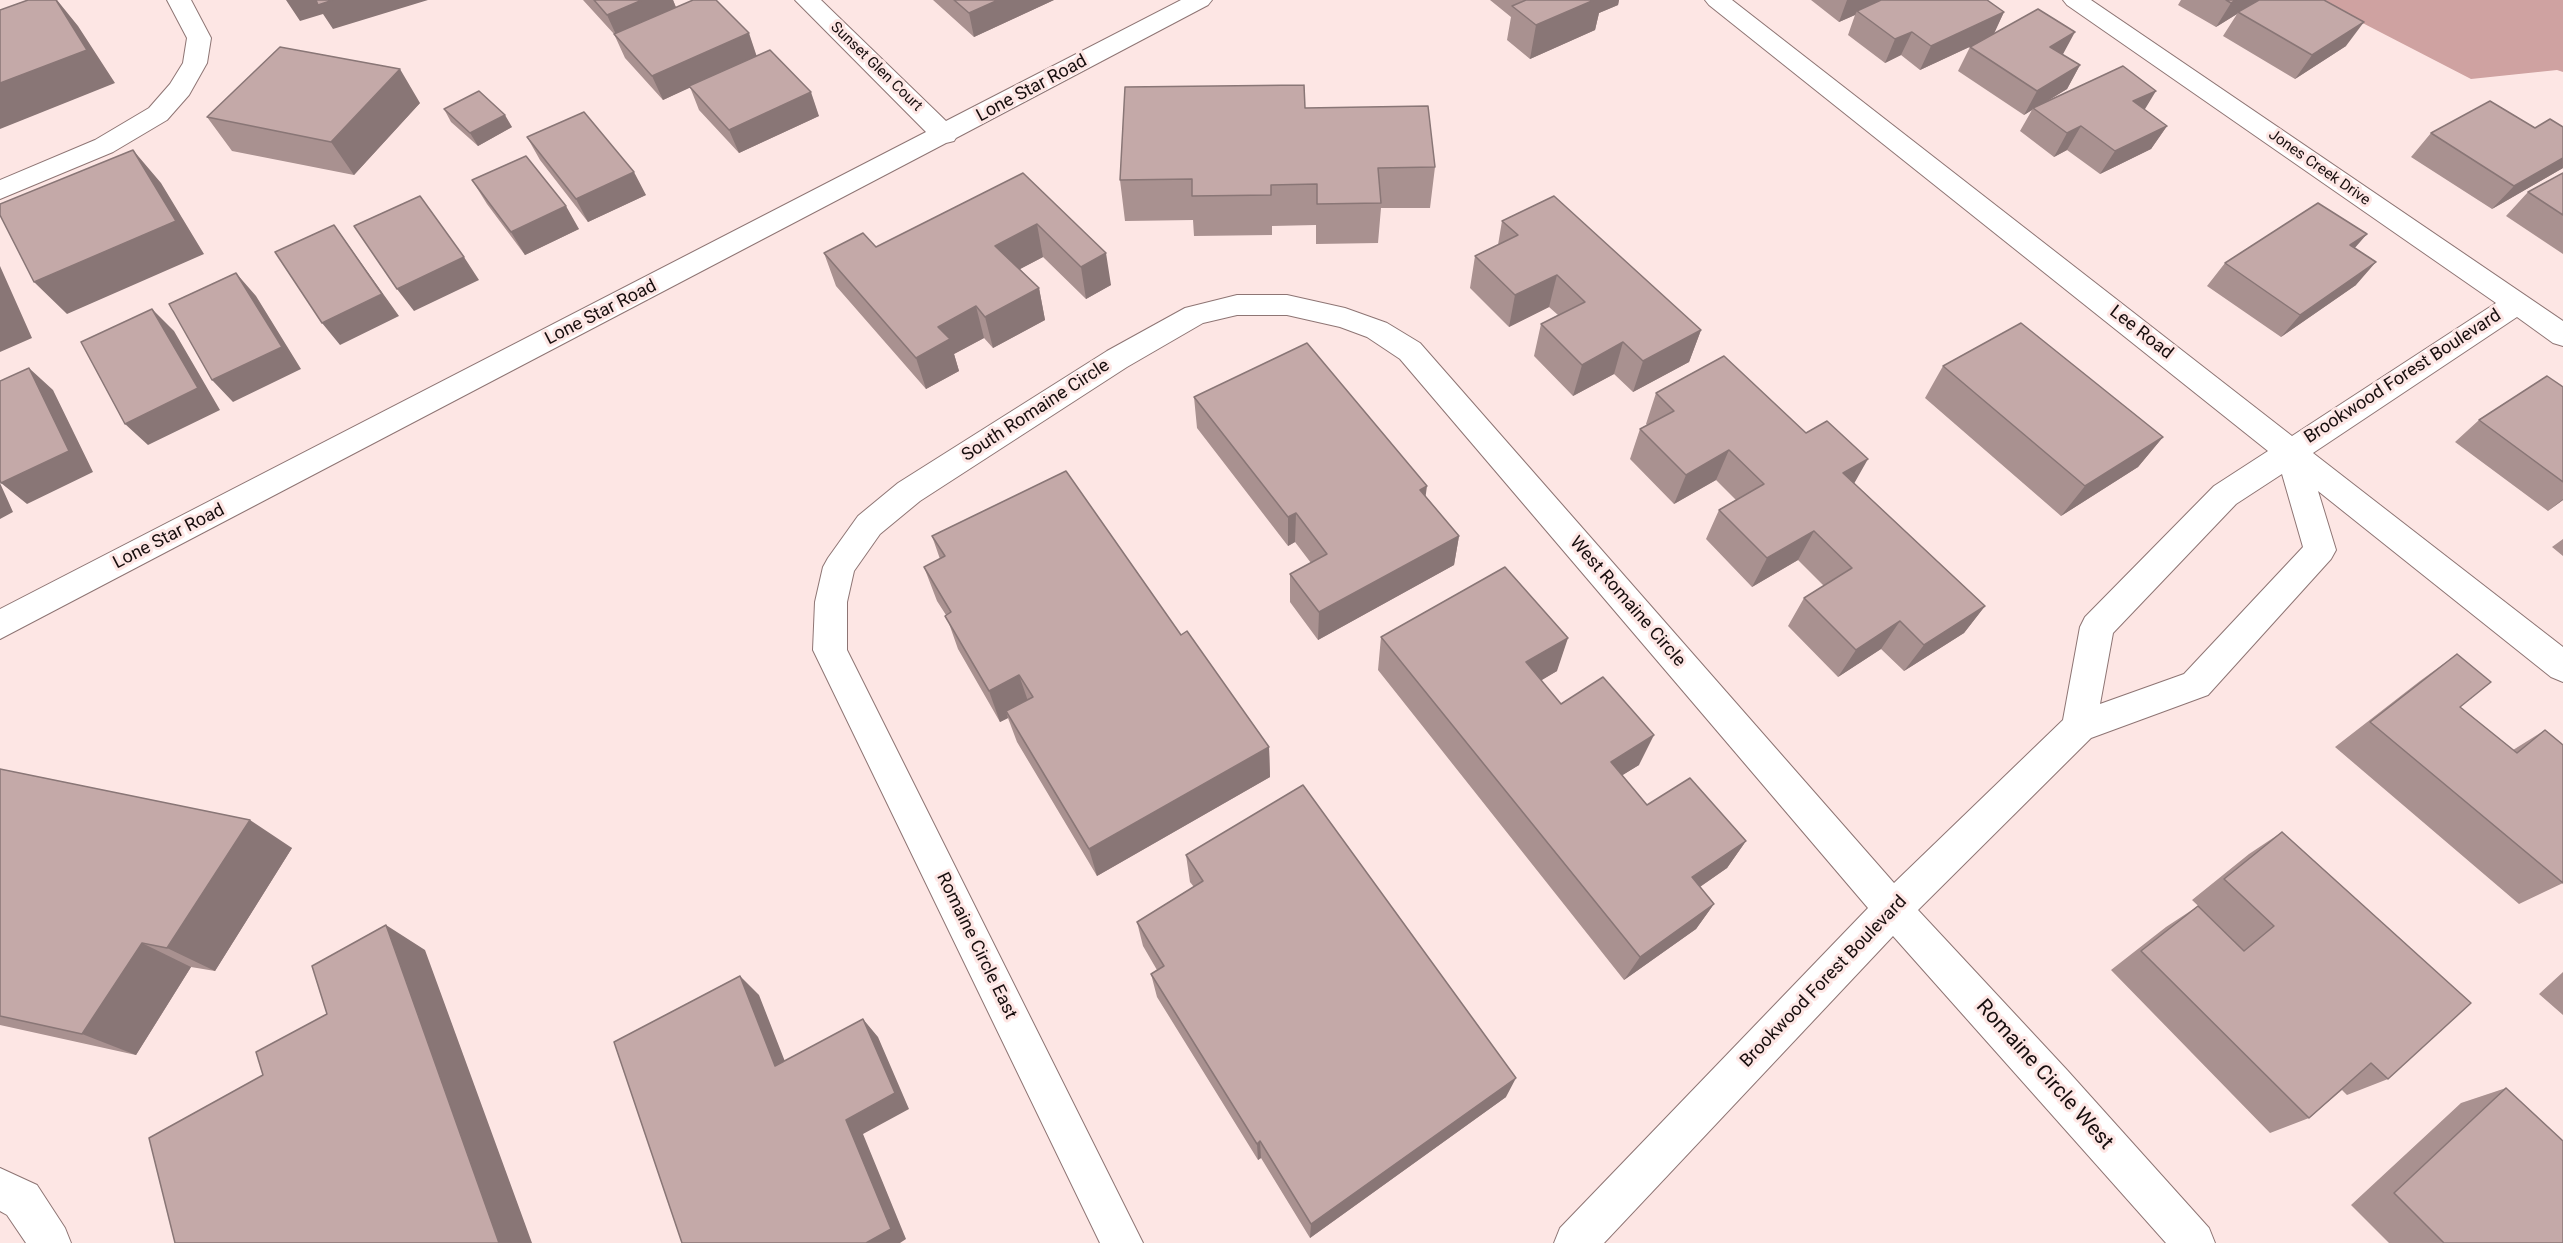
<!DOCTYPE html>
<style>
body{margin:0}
canvas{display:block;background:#fde6e4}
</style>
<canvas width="2563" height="1243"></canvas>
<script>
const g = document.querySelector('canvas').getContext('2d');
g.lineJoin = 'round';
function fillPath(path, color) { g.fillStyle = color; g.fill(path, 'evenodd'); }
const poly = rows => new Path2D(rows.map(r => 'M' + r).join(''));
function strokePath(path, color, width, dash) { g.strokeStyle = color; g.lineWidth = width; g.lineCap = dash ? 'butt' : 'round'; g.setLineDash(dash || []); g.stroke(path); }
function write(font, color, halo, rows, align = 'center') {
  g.font = font + ' Roboto,sans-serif'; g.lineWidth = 6; g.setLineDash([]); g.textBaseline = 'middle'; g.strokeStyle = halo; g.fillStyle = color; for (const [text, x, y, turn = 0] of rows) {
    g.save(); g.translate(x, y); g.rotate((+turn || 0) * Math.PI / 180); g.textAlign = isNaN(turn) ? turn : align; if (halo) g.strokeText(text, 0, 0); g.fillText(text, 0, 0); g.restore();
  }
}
fillPath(poly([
 [2318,0,2563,0,2563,72,2557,70,2471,79]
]), '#cfa2a1');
const minor = poly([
 [167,0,191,0,211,38,207,63,189,95,167,120,113,152,0,199,0,180,95,140,149,108,170,84,183,63,187,38,167,0],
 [795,0,821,0,946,121,1181,0,1212,0,1208,5,956,138,954,141,946,143,0,639,0,609,926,132,795,0],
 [1705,0,1732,0,2292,436,2496,303,2067,5,2063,0,2091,0,2563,321,2563,346,2553,343,2517,317,2313,453,2563,647,2563,682,2551,677,2318,491,2336,550,2331,559,2208,695,2091,738,1918,910,2067,1070,2209,1228,2215,1243,2166,1243,1893,936,1604,1243,1554,1243,1560,1228,1868,908,1400,359,1367,337,1340,327,1287,315,1237,315,1203,323,1127,367,920,501,880,534,854,571,847,602,847,650,1143,1243,1100,1243,813,650,815,602,823,567,828,558,858,516,898,483,1107,351,1185,308,1237,295,1287,295,1345,308,1387,323,1420,343,1894,883,2063,720,2080,627,2085,617,2214,486,2268,451,1709,5,1705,0],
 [2282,474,2303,547,2184,674,2100,704,2113,633,2236,504,2282,474],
 [0,1168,37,1185,65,1228,71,1243,26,1243,7,1215,0,1211,0,1168]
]);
strokePath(minor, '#8e7574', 2);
fillPath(minor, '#fff');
fillPath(poly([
 [583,0,673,0,676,7,757,56,819,116,739,153,699,110,690,87,663,100,625,58,614,34],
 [933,0,1054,0,974,37],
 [1490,0,1619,0,1618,5,1599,13,1595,30,1530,59,1507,40,1511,17],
 [1811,0,1987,0,2004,12,1993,34,2063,55,2080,65,2067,89,2046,102,2145,110,2167,126,2151,149,2100,174,2067,150,2054,157,2020,131,2032,110,2024,115,1958,71,1970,47,1978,43,1920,70,1901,55,1885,63,1848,35,1855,15,1839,22],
 [2181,0,2324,0,2346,46,2295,79,2223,36,2237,14,2216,27,2178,5],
 [420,103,354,175,232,151,207,117],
 [1305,108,1435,167,1430,208,1381,208,1378,243,1316,244,1316,225,1272,226,1272,235,1194,236,1193,220,1125,221,1120,180],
 [444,109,512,127,478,146,451,122],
 [2563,127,2563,168,2492,209,2411,157,2431,133],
 [527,137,646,195,588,222,540,160],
 [1023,173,1111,285,1086,299,1043,257,1020,269,1039,288,1045,320,993,348,984,338,954,354,959,371,926,389,836,286,824,253,876,247],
 [2563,173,2563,254,2506,216,2528,192],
 [472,180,579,229,525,255,487,204],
 [1502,221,1701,330,1689,362,1633,392,1614,374,1573,396,1534,356,1541,324,1558,315,1549,307,1509,327,1470,288,1475,256,1498,245],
 [2355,248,2356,285,2281,337,2207,286,2225,263],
 [1943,366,2163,437,2138,467,2061,516,1925,398],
 [2563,387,2563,500,2548,511,2455,442,2479,420],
 [1656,393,1854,483,1985,606,1964,633,1904,671,1881,649,1838,677,1788,626,1804,598,1824,586,1798,560,1752,587,1706,539,1719,510,1736,500,1716,480,1674,504,1630,459,1640,429,1647,425,1646,424],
 [1194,397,1426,497,1459,536,1454,565,1318,640,1290,602,1290,574,1311,563,1295,542,1288,546,1197,428],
 [932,536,1181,635,1269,747,1270,777,1097,876,1017,742,1008,718,1000,722,958,649,946,615,937,601,924,567,940,559],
 [2563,539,2563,556,2552,547],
 [1381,637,1557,671,1541,680,1561,704,1639,765,1622,775,1647,805,1746,841,1727,868,1700,887,1714,904,1696,929,1624,980,1378,670],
 [2457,654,2460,707,2513,750,2545,730,2563,883,2519,904,2335,747,2420,681],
 [0,769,292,848,215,971,191,967,136,1055,0,1025],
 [2282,832,2388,1079,2347,1095,2342,1090,2309,1118,2270,1133,2111,970,2166,927,2198,906,2240,946,2192,900,2249,854],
 [1186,855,1506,1097,1310,1238,1261,1158,1258,1160,1157,997,1151,974,1157,970,1143,946,1137,922,1194,887,1190,882],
 [2563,972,2563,1015,2539,994],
 [2506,1088,2563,1243,2389,1243,2351,1205,2461,1103]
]), '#a99190');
fillPath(poly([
 [56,0,57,0,78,26,115,83,0,129,0,83],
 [286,0,428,0,333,29,323,14,300,21],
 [642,0,673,0,678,13,618,39,607,15],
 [998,0,1054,0,974,37,969,13],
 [1587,0,1619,0,1618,5,1599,13,1595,30,1530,59,1536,25],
 [1847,0,1891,0,1857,11,1855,15,1839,22],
 [2236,0,2261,0,2238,12,2237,14,2216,27,2231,3],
 [2004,12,1993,36,1920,70,1931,46],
 [2364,22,2346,46,2295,79,2312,55],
 [1912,32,1901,55,1885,63,1895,39],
 [2075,32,2062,56,2050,47],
 [749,33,757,57,663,100,652,76],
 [2080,65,2067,89,2034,109,2033,108,2032,110,2024,115,2037,91],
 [400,69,420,103,354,175,331,142],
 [2156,91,2142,114,2133,101],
 [811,92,819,116,739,153,729,130],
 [505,115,512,127,478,146,470,133],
 [2081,126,2067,150,2054,157,2067,133],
 [2167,126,2151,149,2100,174,2115,151],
 [133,150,161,183,204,254,67,314,34,282],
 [2563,158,2563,168,2492,209,2514,186],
 [634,172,646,195,588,222,576,199],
 [566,206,579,229,525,255,511,232],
 [1037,224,1043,257,1003,278,995,246],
 [334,225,399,316,340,345,322,323],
 [2367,234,2347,257,2350,245],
 [1106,253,1111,285,1086,299,1081,267],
 [464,257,479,280,414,311,397,289],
 [2376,262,2356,285,2281,337,2300,315],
 [0,266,32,338,0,352],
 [236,273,256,296,301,369,233,402,212,380],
 [1557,275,1549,307,1509,327,1515,295],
 [1039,288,1045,320,993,348,985,317],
 [976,306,984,338,954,354,959,371,926,389,916,358,938,327],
 [152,309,174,331,220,410,148,445,125,424],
 [1701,330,1689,362,1633,392,1643,361],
 [1623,342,1614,374,1573,396,1582,365],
 [29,368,53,390,93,472,27,504,1,483],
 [2163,437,2138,467,2061,516,2085,486],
 [1729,450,1716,480,1674,504,1686,475],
 [1868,459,1851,489,1843,473],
 [0,483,13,512,0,519],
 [1427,486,1423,515,1420,490],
 [2563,499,2563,500,2548,511],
 [1296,513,1295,542,1288,546,1288,517],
 [1814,531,1798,560,1752,587,1767,558],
 [1459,536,1454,565,1318,640,1319,612],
 [1985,606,1964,633,1904,671,1924,645],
 [1900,621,1881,649,1838,677,1856,650],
 [1568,638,1557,671,1517,695,1526,662],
 [1019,675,1030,707,1006,711,1008,718,1000,722,989,691],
 [1654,735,1639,765,1597,791,1611,762],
 [1269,747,1270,777,1097,876,1089,849],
 [250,820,292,848,215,971,167,948],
 [1746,841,1727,868,1675,904,1692,877],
 [1714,904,1696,929,1624,980,1640,957],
 [386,925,425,950,532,1243,499,1243],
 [142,943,191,967,136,1055,82,1034],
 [740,976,759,995,793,1082,775,1066],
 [863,1019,878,1037,909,1109,863,1134,906,1239,900,1243,866,1243,846,1120],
 [1516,1078,1506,1097,1310,1238,1311,1224],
 [1260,1141,1261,1158,1258,1160,1257,1144]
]), '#897676');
const building = poly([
 [28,0,56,0,87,50,0,83,0,10,28,0],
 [316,0,333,0,318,5,316,0],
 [594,0,642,0,607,15,594,0],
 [693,0,716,0,749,33,652,76,614,34,693,0],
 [954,0,998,0,969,13,954,0],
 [1526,0,1594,0,1536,25,1512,6,1526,0],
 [1881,0,1987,0,2004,12,1931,46,1912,32,1895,39,1857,11,1881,0],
 [2226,0,2236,0,2231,3,2226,0],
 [2259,0,2324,0,2364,22,2312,55,2238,12,2259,0],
 [2038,9,2075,32,2050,47,2080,65,2037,91,1970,47,2038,9],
 [280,47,400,69,331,142,207,117,280,47],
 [770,50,811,92,729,130,689,86,770,50],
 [2123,66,2156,91,2133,101,2167,126,2115,151,2081,126,2067,133,2033,108,2123,66],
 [1304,85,1305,108,1428,106,1435,167,1378,168,1381,203,1317,204,1317,184,1271,185,1271,195,1192,196,1192,179,1120,180,1125,87,1304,85],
 [479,91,505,115,470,133,444,109,479,91],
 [2490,101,2535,128,2550,119,2563,127,2563,158,2514,186,2431,133,2490,101],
 [584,112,634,172,576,199,527,137,584,112],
 [133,150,176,221,34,282,0,215,0,204,133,150],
 [526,156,566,206,511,232,472,180,526,156],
 [1023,173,1106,253,1081,267,1037,224,995,246,1039,288,985,317,976,306,938,327,950,339,916,358,824,253,863,233,876,247,1023,173],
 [2563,173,2563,215,2528,192,2563,173],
 [420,196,464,257,397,289,354,226,420,196],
 [1554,196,1701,330,1643,361,1623,342,1582,365,1541,324,1585,302,1557,275,1515,295,1475,256,1518,235,1502,221,1554,196],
 [2318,203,2367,234,2350,245,2376,262,2300,315,2225,263,2318,203],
 [334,225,382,294,322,323,275,252,334,225],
 [236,273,282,347,212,380,169,304,236,273],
 [152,309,198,388,125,424,81,342,152,309],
 [2021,323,2163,437,2085,486,1943,366,2021,323],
 [1307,343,1427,486,1420,490,1459,536,1319,612,1290,574,1327,554,1296,513,1288,517,1194,397,1307,343],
 [1724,356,1806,433,1827,421,1868,459,1843,473,1985,606,1924,645,1900,621,1856,650,1804,598,1852,568,1814,531,1767,558,1719,510,1764,484,1729,450,1686,475,1640,429,1674,411,1656,393,1724,356],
 [29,368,69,451,1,483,0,480,0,381,29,368],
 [2547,376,2563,387,2563,482,2479,420,2547,376],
 [1066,471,1181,635,1187,631,1269,747,1089,849,1006,711,1033,697,1019,675,989,691,945,616,951,612,924,567,945,556,932,536,1066,471],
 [1505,567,1568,638,1526,662,1561,704,1603,677,1654,735,1611,762,1647,805,1690,778,1746,841,1692,877,1714,904,1640,957,1381,637,1505,567],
 [2457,654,2491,682,2460,707,2517,753,2545,730,2563,745,2563,883,2370,722,2457,654],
 [0,769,250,820,167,948,142,943,82,1034,0,1016,0,769],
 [1303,785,1516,1078,1311,1224,1260,1141,1257,1144,1151,974,1164,966,1137,922,1203,881,1186,855,1303,785],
 [2282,832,2471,1003,2388,1079,2371,1063,2309,1118,2141,951,2198,906,2244,951,2274,926,2224,879,2282,832],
 [386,925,499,1243,175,1243,149,1138,263,1075,256,1052,327,1014,312,966,386,925],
 [740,976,775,1066,863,1019,895,1093,846,1120,891,1229,866,1243,682,1243,614,1042,740,976],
 [2506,1088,2563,1141,2563,1243,2444,1243,2394,1193,2506,1088]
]);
fillPath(building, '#c4a9a8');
strokePath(building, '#897676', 1.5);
write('15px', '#170e0e', '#fde6e4', [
 ["Sunset Glen Court",876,67,44],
 ["Jones Creek Drive",2319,168,35]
]);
write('18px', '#170e0e', '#fde6e4', [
 ["Lone Star Road",1032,89,-28],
 ["Lone Star Road",601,313,-27],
 ["Lee Road",2141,333,38],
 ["Brookwood Forest Boulevard",2403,377,-33],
 ["South Romaine Circle",1036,411,-33],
 ["Lone Star Road",169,537,-27],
 ["West Romaine Circle",1627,602,49],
 ["Romaine Circle East",976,946,64],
 ["Brookwood Forest Boulevard",1824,982,-46]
]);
write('21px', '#170e0e', '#fde6e4', [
 ["Romaine Circle West",2044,1075,48]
]);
</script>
